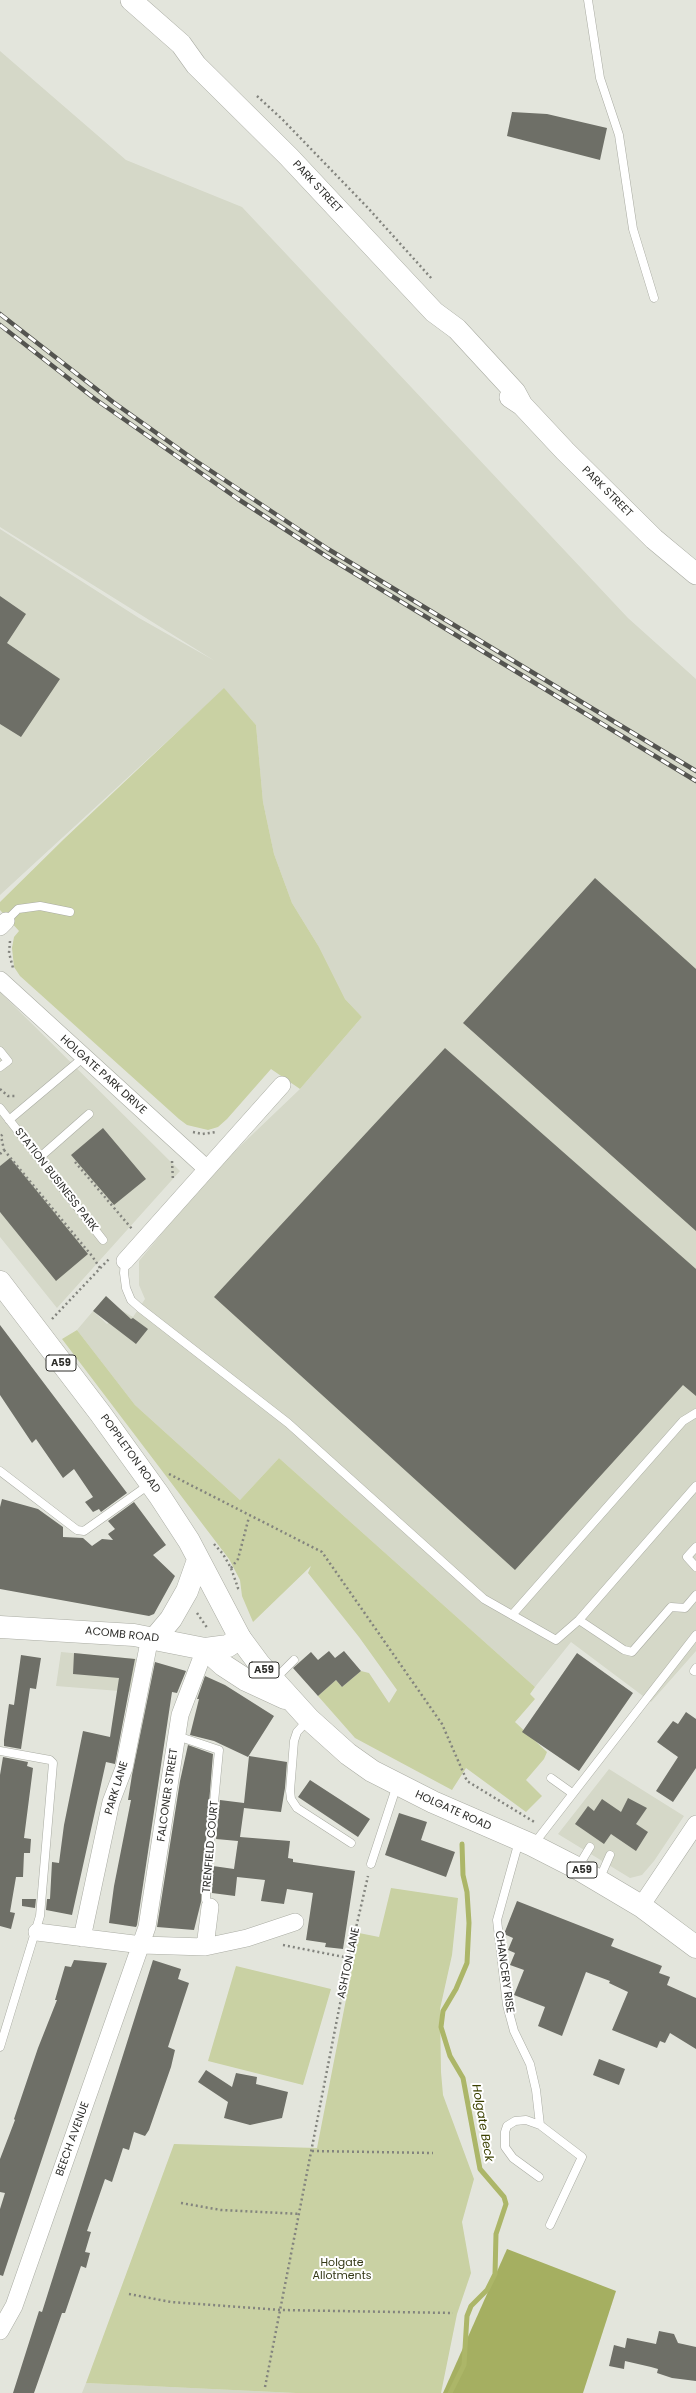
<!DOCTYPE html>
<style>
body{margin:0}
canvas{display:block;background:#e3e5dc}
</style>
<canvas width="696" height="2393"></canvas>
<script>
const g = document.querySelector('canvas').getContext('2d');
g.lineJoin = 'round';
function fillPath(path, color) { g.fillStyle = color; g.fill(path, 'evenodd'); }
const poly = rows => new Path2D(rows.map(r => 'M' + r).join(''));
function strokePath(path, color, width, dash) { g.strokeStyle = color; g.lineWidth = width; g.lineCap = dash ? 'butt' : 'round'; g.setLineDash(dash || []); g.stroke(path); }
function write(font, color, halo, rows, align = 'center') {
  g.font = font + ' Poppins,sans-serif'; g.lineWidth = 4; g.setLineDash([]); g.textBaseline = 'middle'; g.strokeStyle = halo; g.fillStyle = color; for (const [text, x, y, turn = 0] of rows) {
    g.save(); g.translate(x, y); g.rotate((+turn || 0) * Math.PI / 180); g.textAlign = isNaN(turn) ? turn : align; if (halo) g.strokeText(text, 0, 0); g.fillText(text, 0, 0); g.restore();
  }
}
fillPath(poly([
 [0,51,126,160,242,207,628,618,696,679,696,1651,651,1702,571,1642,535,1687,279,1458,240,1500,135,1405,77,1330,93,1311,107,1324,121,1310,133,1317,145,1299,139,1285,139,1261,211,1174,300,1089,362,1017,345,999,319,947,292,903,274,854,263,802,256,725,224,689,0,895,0,529,139,618,215,661,0,527],
 [0,992,180,1171,57,1308,0,1237],
 [61,1652,137,1659,132,1692,56,1686],
 [609,1769,684,1816,654,1861,642,1875,630,1878,558,1834],
 [86,2383,296,2393,82,2393]
]), '#d5d8c8');
fillPath(poly([
 [224,688,256,725,263,802,274,854,292,903,319,947,345,999,362,1017,300,1089,271,1069,227,1119,218,1127,208,1130,187,1125,179,1119,20,976,14,967,12,948,14,937,19,931,0,910,0,902,64,839],
 [77,1330,135,1405,240,1500,279,1458,535,1687,530,1694,535,1699,515,1722,547,1752,544,1759,526,1780,542,1796,526,1812,466,1768,452,1790,355,1738,318,1696,336,1680,342,1687,361,1671,369,1673,389,1703,397,1690,359,1637,308,1573,311,1566,253,1622,242,1596,240,1580,229,1559,62,1339],
 [391,1888,458,1898,452,1955,440,2009,441,2072,443,2095,474,2179,462,2222,471,2273,457,2314,441,2393,296,2393,86,2383,174,2144,317,2148,359,1933,379,1937],
 [236,1966,331,1989,303,2085,208,2061]
]), '#c9d1a3');
fillPath(poly([
 [507,2249,616,2291,583,2393,443,2393]
]), '#a5af61');
strokePath(poly([
 [450,2393,464,2365,467,2316,471,2306,487,2290,495,2274,496,2234,506,2204,504,2197,480,2169,463,2078,450,2056,441,2027,443,2011,456,1989,467,1963,469,1923,467,1892,463,1875,462,1844]
]), '#acb668', 5);
fillPath(poly([
 [512,112,547,114,607,128,600,160,507,136],
 [0,596,26,614,7,643,60,679,21,737,0,724],
 [595,878,696,969,696,1231,463,1023],
 [445,1048,696,1269,696,1396,683,1385,515,1570,214,1297],
 [103,1128,146,1179,114,1205,71,1155],
 [10,1158,88,1254,56,1281,0,1212,0,1166],
 [106,1296,131,1319,133,1318,148,1329,136,1344,93,1311],
 [0,1325,127,1493,101,1512,99,1509,93,1512,85,1502,93,1497,74,1469,63,1478,36,1439,32,1443,0,1395],
 [2,1499,38,1509,63,1527,63,1537,83,1538,92,1546,102,1539,113,1540,108,1534,115,1529,108,1521,134,1502,166,1545,153,1555,175,1576,154,1614,149,1616,0,1589,0,1507],
 [329,1651,335,1658,344,1651,361,1671,342,1687,336,1680,318,1696,293,1668,311,1652,318,1660],
 [74,1653,135,1659,115,1764,106,1762,72,1915,46,1910,47,1899,50,1899,52,1862,59,1863,64,1825,83,1731,110,1737,119,1678,73,1674],
 [577,1653,633,1693,579,1771,522,1732],
 [21,1655,41,1658,36,1689,30,1688,21,1749,4,1746,4,1740,9,1704,14,1705],
 [155,1662,186,1671,177,1693,172,1692,137,1925,136,1927,109,1923,114,1886,131,1800,128,1800,132,1775],
 [205,1676,225,1685,274,1716,248,1757,214,1741,190,1735,199,1699,197,1699],
 [686,1712,696,1719,696,1768,673,1802,656,1791,678,1757,657,1742,673,1721,678,1724],
 [188,1745,213,1754,201,1902,194,1930,157,1927,180,1781],
 [249,1756,287,1762,285,1788,281,1812,244,1808,240,1837,290,1841,288,1858,293,1859,293,1862,355,1871,343,1949,325,1947,326,1943,306,1940,313,1893,287,1889,284,1904,261,1901,265,1880,237,1877,235,1896,212,1893,213,1866,234,1869,238,1841,216,1839,220,1800,244,1803],
 [3,1757,28,1762,27,1766,33,1768,24,1838,31,1839,30,1853,24,1853,23,1877,16,1877,10,1912,15,1913,11,1929,0,1926,0,1775],
 [310,1780,370,1819,358,1837,298,1797],
 [628,1798,647,1808,636,1824,648,1832,636,1851,611,1834,604,1844,575,1824,588,1806,594,1811,602,1799,621,1812],
 [399,1813,427,1822,421,1840,455,1852,446,1877,385,1855],
 [22,1899,36,1899,35,1908,22,1906],
 [517,1901,614,1939,611,1946,662,1966,659,1973,670,1977,667,1985,696,1998,696,2049,670,2033,665,2043,660,2041,657,2048,612,2030,628,1992,609,1983,610,1981,586,1972,562,2036,538,2026,545,2007,514,1995,524,1970,510,1965,515,1953,508,1950,513,1938,504,1934],
 [74,1960,107,1963,3,2276,0,2275,0,2209,5,2193,0,2192,0,2159,15,2120,14,2119,38,2048,57,2000,55,2000,65,1966,71,1967],
 [153,1960,181,1969,178,1979,189,1983,168,2047,175,2050,171,2067,149,2130,145,2136,134,2132,129,2150,123,2148,112,2182,105,2179,87,2231,91,2232,85,2252,90,2253,86,2268,81,2266,65,2313,62,2313,34,2393,13,2393,39,2311,42,2312],
 [599,2059,625,2069,619,2085,593,2075],
 [206,2070,232,2087,236,2073,257,2077,256,2084,288,2092,282,2118,250,2125,224,2118,228,2102,198,2082],
 [659,2331,674,2334,678,2343,696,2347,696,2381,672,2378,657,2373,658,2369,651,2367,625,2361,624,2369,609,2366,614,2345,625,2348,627,2338,656,2344]
]), '#6e6f67');
const service = poly([
 [588,0,600,78,619,135,633,229,654,298],
 [6,921,18,909,40,906,70,912],
 [0,1051,8,1061,0,1067],
 [0,1108,103,1240],
 [9,1120,84,1057],
 [39,1158,89,1114],
 [125,1261,124,1273,126,1288,131,1300,140,1308,288,1423,484,1599,556,1640,579,1620,696,1486],
 [0,1471,77,1530,84,1531,150,1484],
 [696,1547,687,1557,696,1567],
 [512,1615,683,1421,696,1413],
 [579,1620,624,1650,632,1652,671,1607,685,1608,696,1595],
 [694,1671,696,1668],
 [274,1680,294,1660],
 [308,1720,297,1732,294,1741,290,1791,291,1799,297,1808,351,1843],
 [177,1736,219,1750,206,1886,206,1900,210,1907],
 [0,1751,50,1760,53,1763,40,1916,0,2047],
 [551,1778,572,1793],
 [519,1841,497,1920,507,2005,514,2031,530,2064,536,2090,540,2125],
 [533,1845,696,1635],
 [371,1864,397,1785],
 [578,1867,590,1847],
 [599,1880,610,1855],
 [539,2177,513,2158,505,2147,505,2132,507,2126,515,2121,526,2120,540,2125,582,2157,550,2225]
]);
const minor = poly([
 [0,927,6,921],
 [0,980,207,1169],
 [125,1261,282,1085],
 [641,1906,696,1824],
 [37,1932,142,1945,205,1947,247,1938,295,1922],
 [82,1938,111,1802,124,1768,150,1637],
 [205,1947,210,1907],
 [0,2331,14,2306,147,1927,180,1715,205,1649]
]);
const tertiary = poly([
 [131,0,181,44,196,65,289,157,434,312,457,329,515,392,522,405],
 [510,397,522,405,565,451,654,539,696,574]
]);
const secondary = poly([
 [0,1627,134,1635,205,1649,228,1646,240,1638]
]);
const primary = poly([
 [0,1282,100,1413,159,1495,189,1541,240,1638,260,1665,309,1719,348,1754,372,1771,433,1802,532,1845,577,1868,641,1906,696,1947],
 [155,1638,171,1619,187,1591,198,1560],
 [205,1649,223,1665,246,1680,285,1698]
]);
strokePath(service, '#aaaca3', 9);
strokePath(minor, '#aaaca3', 18);
strokePath(tertiary, '#aaaca3', 22);
strokePath(secondary, '#aaaca3', 23);
strokePath(primary, '#aaaca3', 23);
strokePath(poly([
 [257,96,283,120,368,208,432,279],
 [10,941,9,953,13,968],
 [0,1089,8,1096,16,1096],
 [193,1132,202,1134,216,1132],
 [4,1150,92,1256,100,1268],
 [0,1154,4,1150,1,1136,4,1133],
 [172,1161,173,1181],
 [75,1162,132,1229],
 [52,1319,109,1259],
 [169,1474,322,1552,442,1724,467,1781,536,1823],
 [214,1544,223,1554,231,1568,238,1588,236,1589],
 [231,1568,238,1559,249,1517],
 [197,1613,208,1629],
 [283,1945,349,1958],
 [312,2151,433,2153],
 [181,2203,221,2210,300,2214],
 [129,2294,171,2302,281,2310,453,2313],
 [265,2387,349,1958,368,1876]
]), '#83847e', 2.5, [2, 3]);
strokePath(service, '#fff', 8);
strokePath(minor, '#fff', 17);
strokePath(tertiary, '#fff', 21);
strokePath(secondary, '#fff', 22);
strokePath(primary, '#fff', 22);
const rail = poly([
 [0,314,113,402,193,459,328,549,696,771],
 [0,325,95,399,238,499,326,556,696,781]
]);
strokePath(rail, '#545450', 4.5);
strokePath(rail, '#fff', 3, [9]);
for (const [x, y, w] of [
 [61,1363,30],
 [264,1670,30],
 [582,1870,30]
]) { const box = new Path2D(); box.roundRect(x - w / 2, y - 8, w, 16, 3); g.fillStyle = '#fff'; g.fill(box); strokePath(box, '#2e2e2b', 1); }
write('bold 10px', '#2e2e2b', null, [
 ["A59",61,1363],
 ["A59",264,1670],
 ["A59",582,1870]
]);
write('11px', '#2e2e2b', '#fff', [
 ["PARK STREET",317,187,47],
 ["PARK STREET",607,492,45],
 ["HOLGATE PARK DRIVE",103,1075,42],
 ["STATION BUSINESS PARK",56,1180,52],
 ["POPPLETON ROAD",130,1454,54],
 ["ACOMB ROAD",122,1635,6],
 ["PARK LANE",117,1788,-73],
 ["FALCONER STREET",168,1795,-82],
 ["HOLGATE ROAD",453,1811,24],
 ["TRENFIELD COURT",211,1847,-85],
 ["ASHTON LANE",349,1963,-78],
 ["CHANCERY RISE",504,1972,82],
 ["BEECH AVENUE",73,2139,-70]
]);
write('11px', '#343816', '#fff', [
 ["Holgate",342,2263],
 ["Allotments",342,2276]
]);
write('italic 12px', '#3b4001', '#fff', [
 ["Holgate Beck",482,2123,80]
]);
</script>
